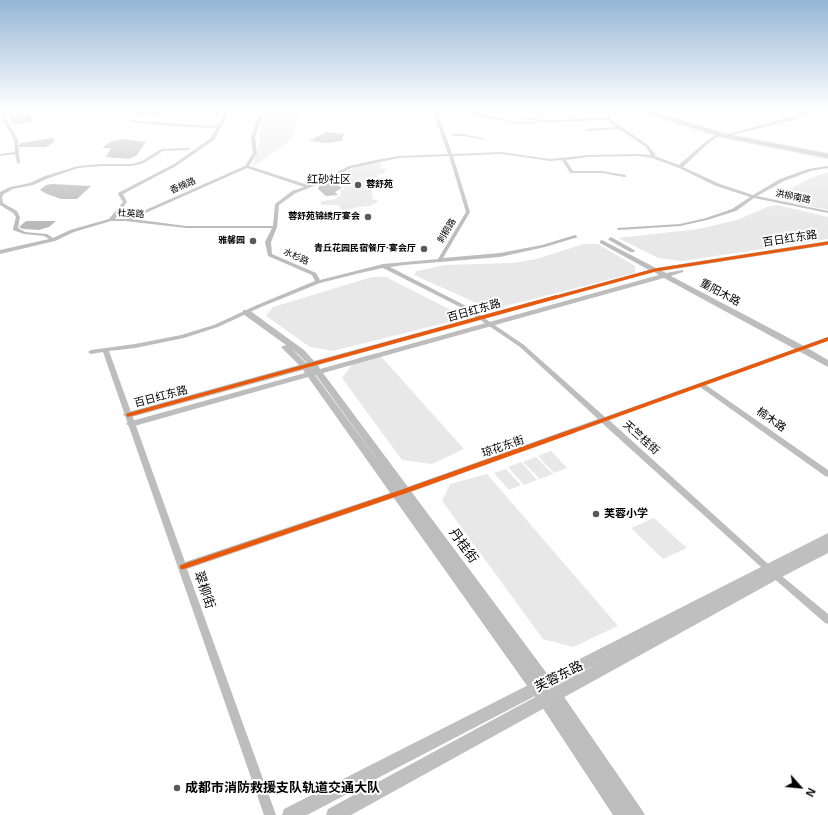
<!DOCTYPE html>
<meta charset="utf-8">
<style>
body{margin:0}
#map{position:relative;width:828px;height:815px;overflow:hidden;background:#fff;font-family:Arial,sans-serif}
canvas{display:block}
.north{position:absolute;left:780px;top:767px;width:40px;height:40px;-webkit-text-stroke:3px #fff;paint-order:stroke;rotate:117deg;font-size:11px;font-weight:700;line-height:16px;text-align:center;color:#000}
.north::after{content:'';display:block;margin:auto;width:14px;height:18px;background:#000;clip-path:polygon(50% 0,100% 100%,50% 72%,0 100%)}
</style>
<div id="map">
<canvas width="828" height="815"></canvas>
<div class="north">N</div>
</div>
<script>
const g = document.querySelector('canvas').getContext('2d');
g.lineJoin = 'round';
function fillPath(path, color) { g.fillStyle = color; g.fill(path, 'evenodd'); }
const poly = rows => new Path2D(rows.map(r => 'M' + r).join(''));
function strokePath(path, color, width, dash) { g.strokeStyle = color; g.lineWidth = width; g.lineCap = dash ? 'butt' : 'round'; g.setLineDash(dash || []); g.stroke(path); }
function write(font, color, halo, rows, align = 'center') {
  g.font = font + ' Arial,"Noto Sans SC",sans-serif'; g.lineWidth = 4; g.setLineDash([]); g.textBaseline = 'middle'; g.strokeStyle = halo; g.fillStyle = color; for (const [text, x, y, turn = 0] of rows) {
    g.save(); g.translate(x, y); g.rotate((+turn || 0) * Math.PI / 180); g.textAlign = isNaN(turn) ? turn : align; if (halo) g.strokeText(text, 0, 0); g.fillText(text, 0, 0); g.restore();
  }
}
fillPath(poly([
 [269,109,303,109,292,139,254,166,251,165,254,162,259,145,261,123],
 [378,162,381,163,382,169,386,168,384,173,377,175,380,180,378,184,370,186,372,190,372,199,379,201,369,206,359,207,341,211,339,205,321,205,321,201,335,199,341,194,340,191,345,188,331,179,361,164],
 [828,172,828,210,784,201,776,196,811,178],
 [778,205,828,217,828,239,682,261,658,258,618,238,698,229,737,220,769,206],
 [584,244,598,244,635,266,635,273,501,307,481,305,414,275,417,271,445,265,513,263,536,259],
 [372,277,386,277,457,313,453,321,333,351,310,347,266,316,273,307],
 [378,353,464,449,432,464,402,460,342,378,357,358],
 [551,451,567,468,554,473,538,456],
 [536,457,553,474,540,479,523,462],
 [521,462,537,480,524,485,508,467],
 [506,469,521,485,509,490,494,473],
 [487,474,618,626,573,647,543,639,442,501,450,484],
 [654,518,687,548,663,559,631,528]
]), '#e8e8e8');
fillPath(poly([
 [134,109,163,109,164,114,136,116],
 [28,113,34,121,14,125,8,116],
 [326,132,344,134,342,141,326,143,309,141],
 [52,138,55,141,46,147,18,147,21,143],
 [122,139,146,142,137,155,129,159,106,157,111,148,102,148,110,142],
 [329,182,334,183,342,188,335,192,338,195,326,196,318,189,319,186],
 [52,184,91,186,77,199,61,199,47,194,40,190,46,185],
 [26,221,56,221,49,227,39,230,23,229,19,227]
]), '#bababa');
strokePath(poly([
 [598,109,606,111],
 [612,112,629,115]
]), '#bababa', 1);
const primary = poly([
 [633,109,643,109,725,134,828,154,828,158,722,137,633,109]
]);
const trunk = poly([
 [14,109,32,109,0,115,0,111,14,109]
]);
const motorway = poly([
 [0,109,5,109,0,112,0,109]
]);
strokePath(primary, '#dbdbdb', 2);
strokePath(trunk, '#dbdbdb', 2);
strokePath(motorway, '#dbdbdb', 2);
fillPath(poly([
 [227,109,231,109,214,140,176,166,123,194,127,202,115,219,125,219,245,166,253,153,251,137,257,120,264,109,268,109,261,120,255,137,257,153,249,166,308,185,323,179,349,166,376,160,399,156,448,154,432,109,436,109,437,112,459,112,472,109,470,111,515,122,534,122,536,123,534,124,515,124,468,113,438,114,452,154,501,152,550,159,588,155,638,154,651,155,646,147,619,129,587,131,585,130,587,129,616,127,610,123,609,120,546,122,512,117,514,116,546,120,608,118,606,113,590,109,607,111,608,109,612,109,610,112,613,121,648,145,655,154,655,156,679,165,704,143,717,134,719,134,719,136,706,145,683,167,720,184,753,195,780,179,808,169,828,166,828,168,811,171,784,181,757,196,828,211,828,213,754,198,736,211,707,220,680,226,619,230,617,229,617,228,680,224,706,218,732,209,750,197,716,186,679,168,652,158,638,156,588,157,566,160,573,171,602,171,626,175,626,177,624,177,602,173,570,173,562,160,550,161,501,154,453,156,470,212,443,258,500,253,542,245,575,235,578,237,545,247,500,257,404,265,390,267,468,307,524,345,605,417,828,337,828,341,706,385,828,470,828,477,825,476,700,387,609,420,777,572,828,614,828,624,825,623,771,576,602,423,408,493,187,569,276,815,264,815,103,352,91,354,88,352,91,350,135,344,181,335,214,325,257,305,315,281,312,275,268,256,265,242,272,228,186,228,125,221,111,221,74,232,55,241,0,254,0,250,49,239,44,236,24,234,13,230,13,229,16,217,13,213,0,205,0,192,10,187,30,183,45,176,78,166,101,164,132,164,142,161,161,149,189,148,190,149,188,150,163,151,144,163,132,166,101,166,78,168,49,178,33,185,13,189,4,194,2,197,3,203,17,211,20,217,18,228,25,232,47,234,53,238,70,230,109,219,123,202,118,194,118,193,174,164,211,138,217,127,207,128,173,126,132,122,130,121,131,120,207,126,219,125,227,109],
 [449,156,466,212,438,259,383,264,320,280,316,273,272,254,271,242,277,227,279,205,296,193,327,181,351,168,399,158,449,156],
 [247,168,304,187,292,191,275,204,273,226,186,226,132,219,247,168],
 [383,268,464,309,520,347,598,419,402,489,185,562,109,351,135,348,184,338,218,327,261,307,320,283,360,273,383,268],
 [0,112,3,113,18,140,20,164,17,163,15,154,0,156,0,154,15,152,14,140,0,114,0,112],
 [453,134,464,134,486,139,484,140,464,136,452,136,452,134,453,134]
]), '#bdbdbd');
fillPath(poly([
 [817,109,824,109,793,120,724,137,722,136,817,109],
 [611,237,634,250,635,251,634,252,630,252,609,240,608,239,611,237],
 [602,240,656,268,828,241,828,245,662,271,666,273,683,270,683,272,671,276,804,346,828,360,828,367,664,278,323,373,560,691,642,810,645,815,613,815,540,704,308,377,131,427,126,424,128,422,305,373,303,370,128,418,123,415,125,413,299,365,281,347,286,345,243,314,243,310,249,310,304,350,314,361,649,270,600,243,600,241,602,240],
 [654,272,659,275,320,369,318,365,654,272],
 [292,349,298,354,307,363,306,363,292,349],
 [315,375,316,375,387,473,315,375]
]), '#bdbdbd');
fillPath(poly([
 [828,533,828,553,778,579,351,815,326,815,328,809,602,661,307,815,282,815,284,809,828,533]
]), '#bfbfbf');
fillPath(primary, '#bdbdbd');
fillPath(trunk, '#bdbdbd');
fillPath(motorway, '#bdbdbd');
strokePath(poly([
 [553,298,655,270,828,243]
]), '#e8590c', 3);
strokePath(poly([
 [128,415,556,297],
 [570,432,828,339]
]), '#e8590c', 3.5);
strokePath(poly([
 [182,567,405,491,573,431]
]), '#e8590c', 4.5);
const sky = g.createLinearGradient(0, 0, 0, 223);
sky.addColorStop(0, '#95b6d6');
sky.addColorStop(0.49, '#fff');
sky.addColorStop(1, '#ffffff00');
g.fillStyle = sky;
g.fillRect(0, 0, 828, 223);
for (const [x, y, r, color] of [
 [358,185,4,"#595959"],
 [368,217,4,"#595959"],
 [253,241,4,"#595959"],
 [424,249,4,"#595959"],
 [596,514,4,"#595959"],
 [177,788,4,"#595959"]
]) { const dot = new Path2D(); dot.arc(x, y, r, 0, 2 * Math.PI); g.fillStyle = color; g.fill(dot); strokePath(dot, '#fff', 1.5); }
write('bold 9px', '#000', '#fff', [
 ["蓉舒苑",366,185,"left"],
 ["蓉舒苑锦绣厅宴会",360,217],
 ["雅馨园",245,241],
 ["青丘花园民宿餐厅·宴会厅",416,249]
], 'right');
write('9px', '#000', '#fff', [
 ["香楠路",183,186,-23],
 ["洪柳南路",793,197,12],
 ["杜英路",131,214,4],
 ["刺桐路",447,231,-59],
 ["水杉路",296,257,24]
]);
write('11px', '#000', '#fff', [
 ["红砂社区",329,180]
]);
write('11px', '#000', '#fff', [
 ["百日红东路",790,239,-9],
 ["重阳木路",720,293,28],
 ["百日红东路",474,311,-16],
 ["百日红东路",161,397,-15],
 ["楠木路",771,420,35],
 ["天竺桂街",641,438,42],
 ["琼花东街",503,447,-19]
]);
write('bold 11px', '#000', '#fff', [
 ["芙蓉小学",604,514]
], 'left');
write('13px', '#000', '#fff', [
 ["丹桂街",463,546,54],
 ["翠柳街",204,590,71],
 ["芙蓉东路",559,677,-27]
]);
write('bold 13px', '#000', '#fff', [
 ["成都市消防救援支队轨道交通大队",185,788]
], 'left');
</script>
